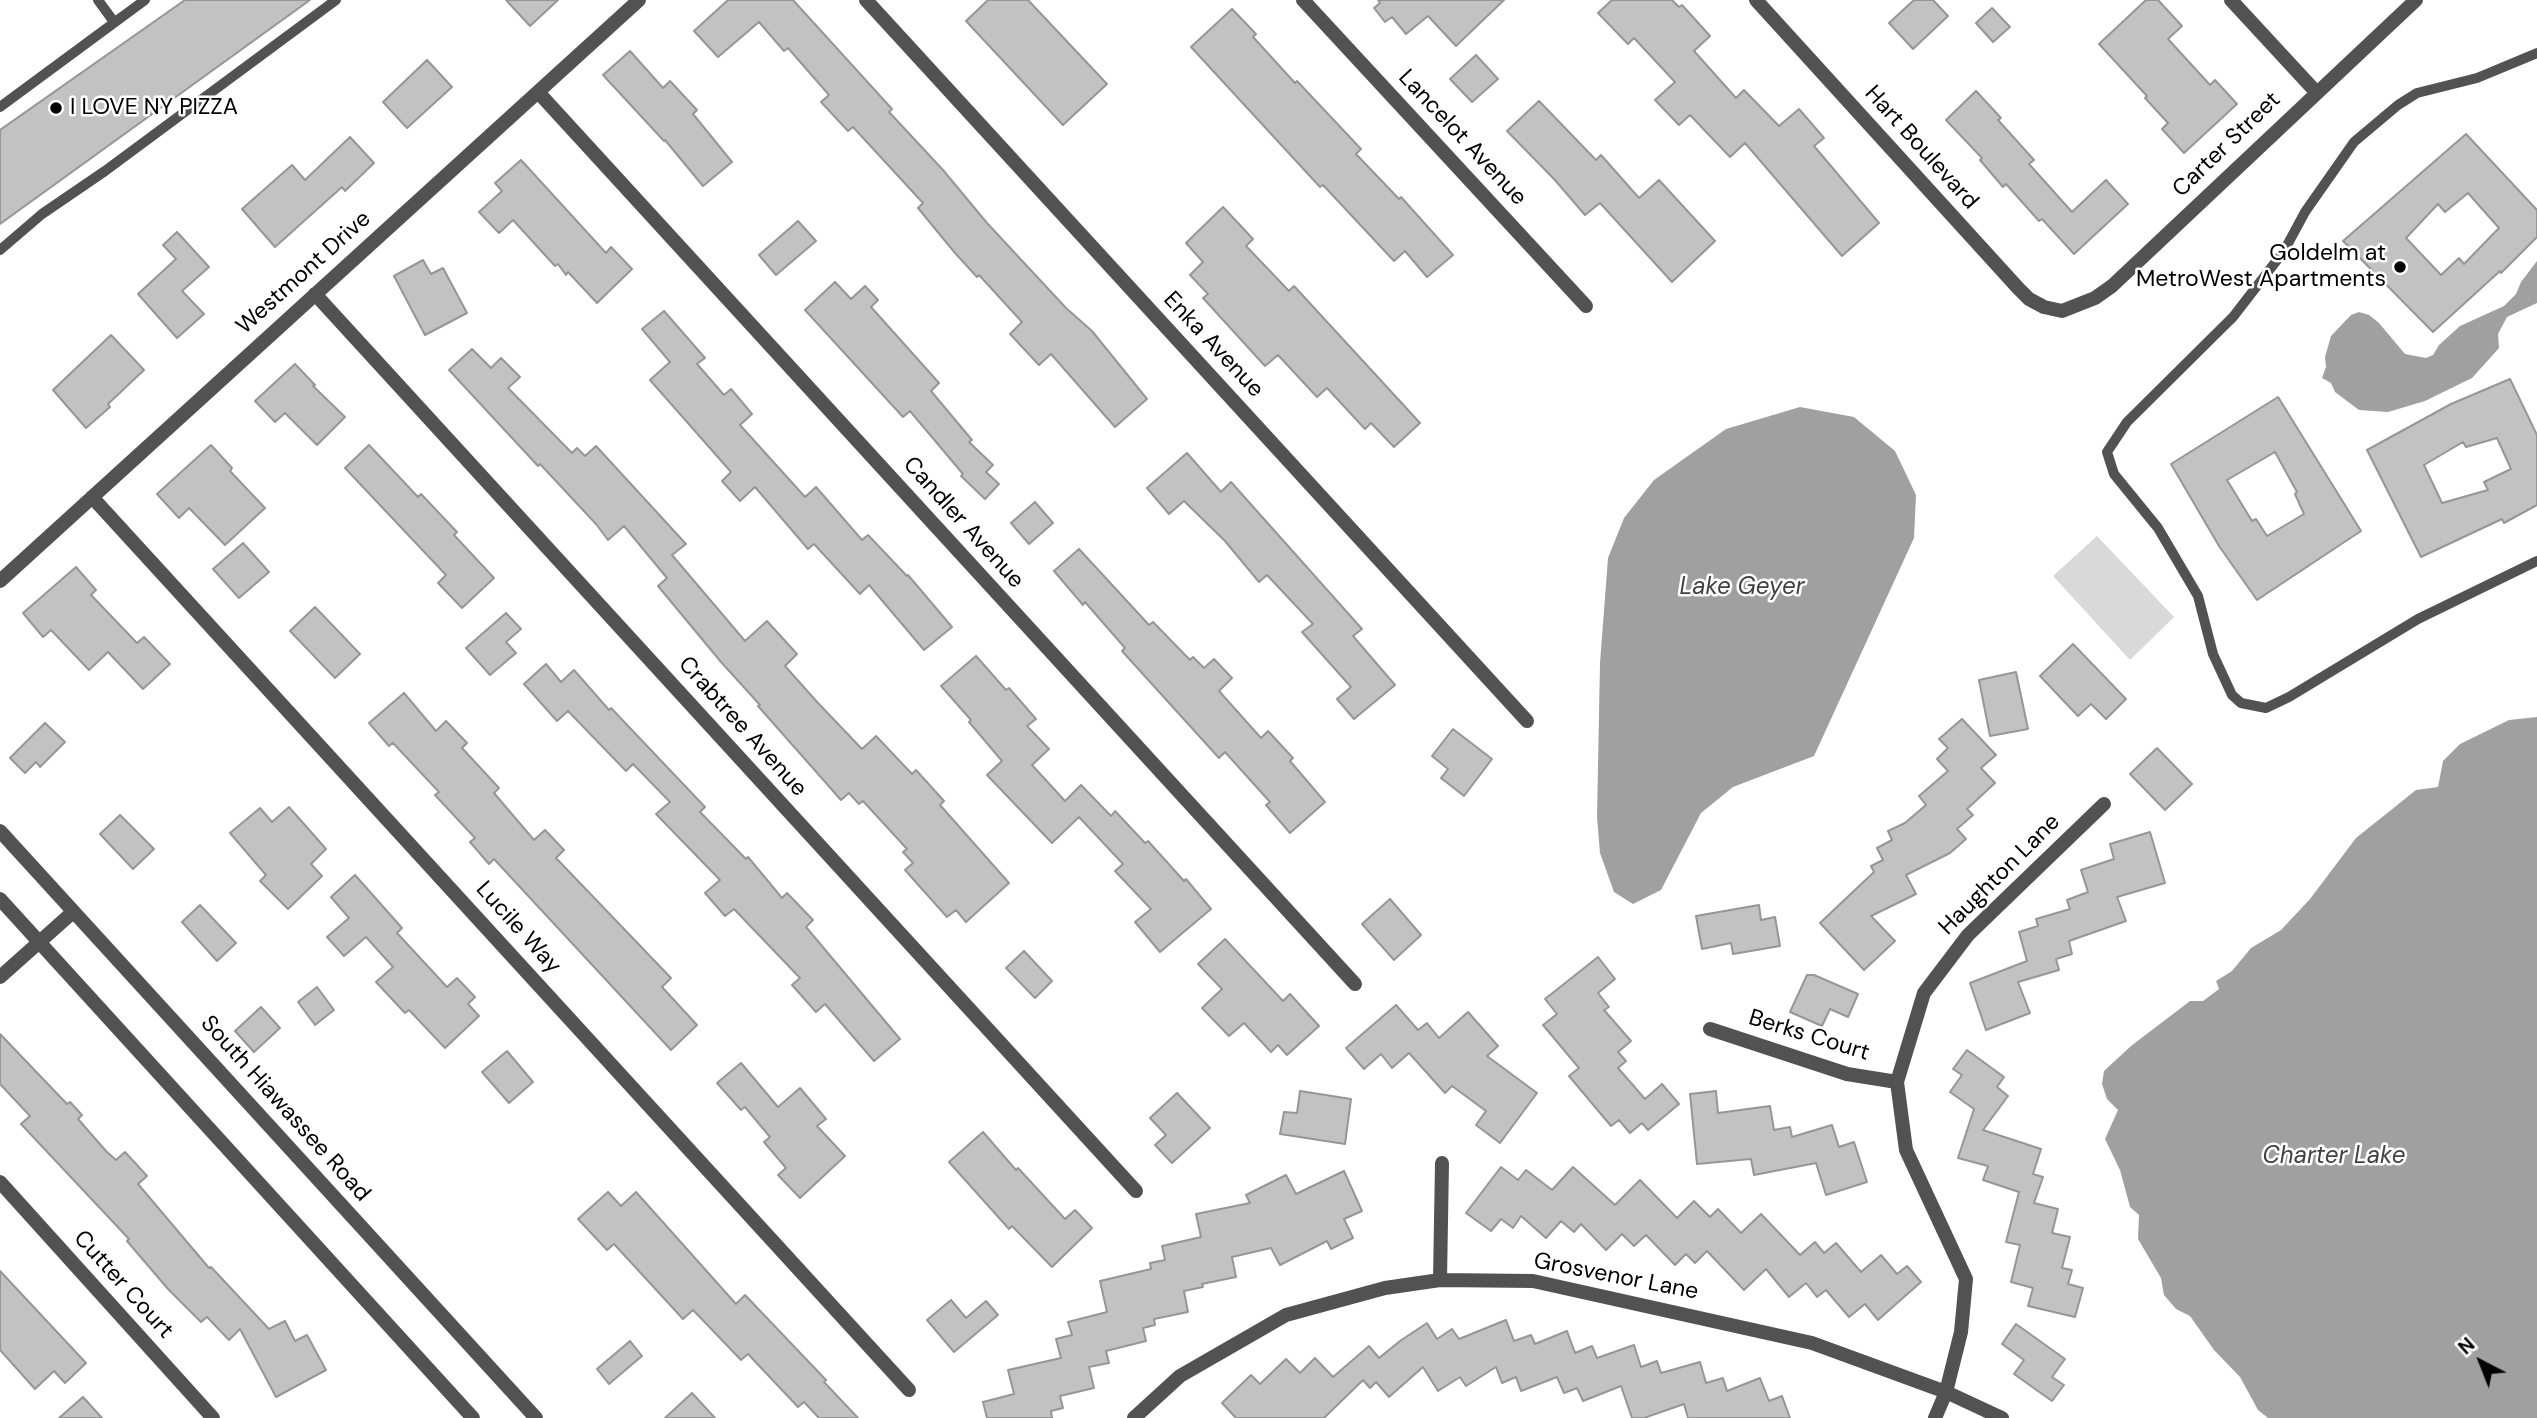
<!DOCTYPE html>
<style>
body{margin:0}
#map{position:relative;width:2537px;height:1418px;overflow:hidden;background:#fff;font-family:"DM Sans",sans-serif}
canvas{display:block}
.north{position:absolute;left:2446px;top:1327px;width:70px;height:70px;-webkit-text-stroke:5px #fff;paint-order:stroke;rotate:318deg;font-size:19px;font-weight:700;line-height:28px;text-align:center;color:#000}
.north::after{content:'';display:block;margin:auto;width:24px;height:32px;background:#000;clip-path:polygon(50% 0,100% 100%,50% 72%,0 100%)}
</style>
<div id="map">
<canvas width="2537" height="1418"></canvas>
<div class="north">N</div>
</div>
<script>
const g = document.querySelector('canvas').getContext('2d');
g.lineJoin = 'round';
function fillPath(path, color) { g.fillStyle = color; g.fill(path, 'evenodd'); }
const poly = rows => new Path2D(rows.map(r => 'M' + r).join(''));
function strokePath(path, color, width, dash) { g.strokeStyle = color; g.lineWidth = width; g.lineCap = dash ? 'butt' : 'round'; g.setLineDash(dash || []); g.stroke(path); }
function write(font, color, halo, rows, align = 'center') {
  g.font = font + ' "DM Sans",sans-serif'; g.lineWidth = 5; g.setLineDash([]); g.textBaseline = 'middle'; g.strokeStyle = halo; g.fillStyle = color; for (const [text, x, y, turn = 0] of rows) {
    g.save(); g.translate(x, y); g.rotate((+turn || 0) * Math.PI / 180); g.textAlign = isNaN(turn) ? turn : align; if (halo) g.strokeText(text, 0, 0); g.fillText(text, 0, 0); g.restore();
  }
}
fillPath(poly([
 [2097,536,2174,617,2130,660,2053,576]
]), '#d9d9d9');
fillPath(poly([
 [2537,261,2537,303,2507,317,2498,334,2499,348,2472,378,2425,401,2388,412,2359,410,2335,392,2331,383,2322,378,2326,367,2325,357,2331,336,2351,315,2359,312,2369,315,2379,323,2405,354,2426,358,2433,355,2439,345,2460,326,2504,306,2516,294,2521,282],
 [1800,407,1854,417,1895,451,1916,495,1914,538,1814,756,1733,787,1701,813,1661,890,1633,904,1614,892,1600,853,1597,817,1600,663,1608,558,1624,518,1654,480,1726,429],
 [2537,717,2537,1418,2268,1418,2258,1410,2240,1377,2214,1350,2190,1316,2176,1309,2164,1295,2161,1278,2138,1239,2139,1215,2130,1207,2120,1170,2105,1139,2118,1110,2107,1099,2102,1084,2104,1071,2131,1046,2190,1001,2203,1001,2219,989,2216,981,2232,971,2251,948,2281,930,2310,899,2356,838,2416,790,2438,787,2443,761,2460,744,2509,720]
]), '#a0a0a0');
const building = poly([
 [185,0,310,0,0,224,0,130,185,0],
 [506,0,558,0,530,26,506,0],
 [728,0,793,0,892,109,889,112,943,170,987,223,1066,308,1092,331,1147,399,1115,427,1051,354,1039,365,1010,334,1022,322,979,275,977,277,955,253,918,208,923,203,853,127,848,131,821,102,829,95,788,48,784,51,759,22,718,57,694,31,728,0],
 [988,0,1028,0,1107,84,1063,125,966,21,988,0],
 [1378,0,1504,0,1456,46,1428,16,1406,34,1392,17,1385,22,1374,8,1380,3,1378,0],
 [1612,0,1672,0,1679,7,1682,5,1710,36,1694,51,1736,98,1744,90,1779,126,1799,109,1824,138,1814,146,1879,223,1842,256,1745,143,1730,157,1690,115,1679,125,1655,100,1675,82,1634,38,1628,44,1598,13,1612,0],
 [1914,0,1933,0,1948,16,1913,49,1889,23,1914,0],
 [2146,0,2158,0,2182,26,2168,39,2210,85,2215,80,2237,104,2184,153,2162,129,2168,123,2145,98,2147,96,2099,44,2146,0],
 [1992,8,2010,27,1993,42,1976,23,1992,8],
 [1232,9,1256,34,1253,37,1295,83,1297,81,1361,149,1356,154,1399,199,1401,197,1453,255,1427,277,1405,251,1394,261,1323,185,1320,187,1191,47,1232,9],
 [630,51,663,88,670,81,697,110,693,114,732,162,703,186,665,140,664,141,603,75,630,51],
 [1476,55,1498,79,1472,102,1450,79,1476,55],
 [427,60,452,87,407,128,383,102,427,60],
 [1976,91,2001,118,1998,120,2034,160,2029,164,2072,212,2106,180,2128,204,2074,254,2042,219,2039,221,2006,184,2003,187,1980,160,1982,158,1946,120,1976,91],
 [1539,101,1596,160,1601,155,1639,198,1659,180,1715,241,1672,282,1600,203,1585,215,1554,179,1507,131,1539,101],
 [2466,134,2537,210,2537,237,2501,273,2500,271,2433,332,2343,241,2466,134],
 [2468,193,2499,228,2464,264,2459,258,2441,275,2406,238,2438,204,2445,212,2468,193],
 [350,137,374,163,345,191,342,187,275,247,242,209,292,165,305,180,350,137],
 [521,160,606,253,611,247,632,269,597,303,568,272,566,275,558,264,555,266,513,220,499,233,479,212,502,191,495,183,521,160],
 [1223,207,1253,239,1246,246,1289,291,1294,286,1420,423,1394,447,1371,423,1365,429,1327,388,1317,397,1278,355,1265,366,1203,298,1208,294,1190,275,1203,262,1186,243,1223,207],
 [798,221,816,241,776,275,759,255,798,221],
 [177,232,209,267,182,291,204,314,177,338,138,294,176,259,163,245,177,232],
 [423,260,431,274,443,268,467,313,425,335,394,276,423,260],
 [835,282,851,299,865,286,878,300,871,307,939,383,931,391,972,440,969,442,993,465,986,472,999,484,985,499,961,476,963,474,910,411,903,417,805,310,835,282],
 [664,311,705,358,697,364,724,395,731,389,752,414,740,425,805,497,816,487,862,540,868,535,907,576,908,575,952,627,924,650,869,585,860,594,814,544,808,549,755,487,740,501,722,481,731,472,650,380,670,362,642,329,664,311],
 [111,335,144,370,108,404,110,407,86,428,53,390,111,335],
 [472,349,491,368,501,358,520,377,508,388,572,453,577,448,585,456,596,446,686,544,672,555,745,641,767,621,797,654,785,666,818,703,862,749,876,736,912,774,916,770,944,801,940,805,1009,883,966,922,956,910,947,917,905,870,913,863,903,852,907,849,863,801,859,804,849,793,841,800,758,706,760,705,721,662,658,586,667,578,624,526,608,540,596,524,540,464,538,466,449,370,472,349],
 [295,364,315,385,313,386,345,417,317,445,285,413,275,422,255,401,295,364],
 [2510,379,2537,435,2537,505,2504,523,2502,519,2421,557,2367,450,2451,404,2510,379],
 [2497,438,2511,469,2484,482,2488,490,2442,503,2424,465,2463,442,2466,447,2497,438],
 [2278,397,2361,531,2257,600,2219,546,2171,464,2278,397],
 [2275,452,2297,492,2295,494,2304,514,2267,536,2256,519,2252,521,2227,480,2275,452],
 [211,445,232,468,230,471,265,508,225,545,189,508,179,518,157,494,211,445],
 [369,445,418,497,421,494,457,532,454,535,494,578,462,608,438,583,446,575,345,468,369,445],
 [1187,453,1221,492,1231,482,1362,629,1353,636,1395,685,1354,719,1337,699,1351,687,1302,632,1313,624,1267,575,1259,582,1225,541,1184,501,1169,514,1147,488,1187,453],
 [1035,502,1053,523,1029,544,1011,523,1035,502],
 [243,543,269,572,239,598,213,569,243,543],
 [1079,549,1149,625,1153,622,1190,660,1193,657,1204,668,1214,659,1232,678,1219,691,1261,738,1268,731,1293,758,1290,761,1325,802,1290,833,1266,805,1270,802,1225,752,1219,758,1122,651,1125,648,1085,602,1083,605,1054,571,1079,549],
 [76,567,96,590,91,595,137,643,144,637,170,664,143,689,108,652,89,670,51,630,43,637,23,613,76,567],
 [315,607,360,654,335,678,290,631,315,607],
 [506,613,521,629,506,642,516,653,490,675,466,648,506,613],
 [2073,644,2126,699,2106,719,2091,704,2078,716,2040,676,2073,644],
 [976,656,1006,690,1009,688,1036,719,1027,726,1049,749,1032,765,1065,801,1081,785,1111,816,1115,811,1145,843,1148,841,1184,881,1186,879,1211,909,1160,952,1135,922,1151,909,1115,871,1123,864,1079,817,1052,843,987,775,1002,761,969,722,971,720,941,686,976,656],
 [546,664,561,682,574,670,609,710,611,708,705,807,700,812,746,859,748,857,782,898,787,893,813,920,806,927,900,1039,874,1061,825,1004,816,1012,792,985,800,978,734,909,725,916,705,893,720,880,656,814,670,802,633,764,626,771,568,711,557,721,524,684,546,664],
 [2016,672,2028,729,1990,736,1979,680,2016,672],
 [404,693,436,731,446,721,467,743,462,748,499,788,494,793,534,840,545,830,564,850,556,858,671,978,662,987,697,1025,671,1050,494,859,489,864,470,842,475,838,435,795,439,792,393,743,389,746,369,723,404,693],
 [1962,719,1996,755,1981,768,1995,783,1967,809,1973,815,1957,829,1966,839,1950,853,1906,875,1916,894,1871,916,1895,941,1864,970,1820,923,1874,872,1871,866,1883,860,1877,848,1892,840,1888,831,1905,823,1926,805,1919,796,1948,771,1937,759,1948,748,1939,739,1962,719],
 [45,723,65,742,40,767,36,762,25,773,10,758,45,723],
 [1453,729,1492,759,1464,796,1441,778,1448,769,1432,756,1453,729],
 [2157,748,2192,784,2165,810,2130,774,2157,748],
 [289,807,326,849,311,864,322,876,288,909,260,881,266,875,230,833,260,808,272,822,289,807],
 [120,815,154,849,133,869,100,834,120,815],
 [2150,832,2165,883,2117,897,2126,921,2069,941,2072,954,2056,959,2059,970,2018,982,2030,1013,1986,1030,1970,983,2027,961,2019,932,2038,926,2036,919,2070,909,2067,900,2088,892,2081,870,2114,859,2110,844,2150,832],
 [355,875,402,928,397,933,447,987,457,978,475,997,468,1004,479,1016,445,1048,409,1010,405,1013,376,982,393,967,366,937,344,956,327,937,349,918,331,897,355,875],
 [1390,899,1421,935,1394,960,1362,924,1390,899],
 [200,905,236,943,217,961,182,922,200,905],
 [1759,905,1761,920,1775,917,1780,946,1733,954,1731,943,1702,949,1696,916,1759,905],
 [1225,939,1283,1001,1290,994,1319,1026,1287,1055,1278,1045,1271,1052,1244,1023,1229,1036,1202,1008,1222,989,1198,964,1225,939],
 [1024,951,1052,981,1035,998,1006,968,1024,951],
 [1598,957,1615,979,1598,993,1609,1007,1604,1010,1631,1041,1618,1052,1626,1061,1618,1068,1645,1099,1662,1084,1679,1104,1648,1130,1642,1123,1630,1133,1619,1120,1611,1126,1569,1076,1579,1068,1543,1025,1557,1014,1545,999,1598,957],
 [1807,975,1814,975,1858,994,1848,1017,1830,1009,1822,1026,1790,1012,1807,975],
 [317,987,334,1010,315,1025,298,1002,317,987],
 [1396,1005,1418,1030,1427,1023,1439,1038,1468,1012,1498,1046,1487,1056,1537,1093,1500,1143,1476,1125,1486,1111,1452,1086,1445,1093,1409,1053,1392,1068,1381,1054,1364,1069,1346,1048,1396,1005],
 [261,1007,280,1028,254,1052,235,1031,261,1007],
 [0,1034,67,1104,70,1102,82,1115,78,1119,106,1151,116,1160,125,1152,147,1176,138,1184,209,1268,211,1267,269,1329,285,1321,295,1341,307,1335,326,1370,276,1397,240,1329,229,1340,207,1317,201,1322,168,1289,127,1241,129,1239,21,1124,30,1116,0,1084,0,1034],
 [1967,1050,2004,1077,1997,1087,2008,1096,1983,1130,2041,1149,2033,1174,2043,1177,2034,1203,2058,1209,2052,1233,2070,1237,2062,1268,2072,1270,2068,1284,2083,1288,2075,1317,2028,1306,2033,1288,2011,1282,2020,1245,2006,1242,2019,1192,1983,1180,1988,1166,1958,1158,1974,1109,1950,1092,1962,1075,1953,1069,1967,1050],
 [507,1051,533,1082,509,1103,482,1072,507,1051],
 [741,1063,778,1107,800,1088,826,1119,817,1126,845,1156,800,1198,778,1175,786,1168,764,1142,770,1137,745,1107,741,1110,717,1083,741,1063],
 [1300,1091,1351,1099,1345,1144,1280,1134,1284,1112,1297,1113,1300,1091],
 [1716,1091,1718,1113,1770,1106,1774,1130,1790,1127,1792,1137,1832,1125,1839,1147,1854,1142,1867,1182,1826,1195,1816,1163,1754,1175,1751,1159,1697,1164,1690,1094,1716,1091],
 [1177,1093,1210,1128,1172,1163,1155,1145,1166,1135,1150,1118,1177,1093],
 [983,1132,1016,1170,1018,1168,1065,1219,1075,1210,1092,1228,1052,1267,1012,1226,1009,1229,949,1162,983,1132],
 [1501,1167,1518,1180,1526,1170,1552,1190,1573,1167,1615,1205,1640,1180,1677,1218,1694,1201,1710,1217,1718,1209,1741,1233,1761,1214,1800,1255,1815,1242,1824,1253,1836,1243,1861,1272,1881,1255,1897,1274,1907,1266,1921,1282,1878,1320,1865,1304,1849,1317,1826,1290,1817,1297,1806,1283,1789,1297,1766,1269,1744,1290,1707,1251,1695,1263,1686,1254,1675,1265,1646,1235,1634,1246,1622,1234,1606,1250,1581,1224,1574,1232,1561,1221,1546,1238,1521,1216,1513,1228,1501,1219,1491,1231,1466,1213,1501,1167],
 [1344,1171,1362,1211,1344,1219,1353,1238,1331,1249,1327,1241,1280,1265,1271,1248,1232,1257,1236,1277,1202,1284,1203,1287,1184,1291,1188,1312,1154,1319,1155,1325,1143,1328,1146,1341,1106,1351,1109,1363,1089,1367,1094,1388,1060,1396,1063,1408,1051,1411,1052,1418,987,1418,983,1402,1014,1394,1008,1370,1061,1358,1056,1339,1072,1335,1068,1322,1107,1312,1100,1281,1151,1269,1150,1263,1165,1260,1162,1246,1201,1237,1196,1214,1250,1203,1246,1195,1286,1175,1296,1194,1344,1171],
 [608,1192,621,1206,636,1192,736,1304,745,1295,826,1380,824,1382,858,1418,819,1418,804,1402,798,1407,748,1354,741,1360,693,1310,683,1319,614,1244,607,1250,578,1219,608,1192],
 [0,1271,86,1363,65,1383,54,1371,35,1389,0,1350,0,1271],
 [951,1300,966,1318,986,1301,998,1315,954,1352,927,1320,951,1300],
 [1506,1320,1514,1341,1531,1335,1535,1344,1567,1331,1575,1353,1592,1346,1597,1358,1634,1345,1641,1367,1657,1361,1661,1373,1700,1362,1706,1383,1723,1378,1727,1391,1760,1378,1769,1401,1782,1396,1790,1418,1688,1418,1684,1404,1644,1418,1632,1418,1621,1386,1583,1401,1577,1388,1564,1393,1557,1377,1521,1391,1516,1377,1502,1383,1496,1367,1466,1386,1460,1377,1438,1391,1423,1367,1389,1397,1376,1382,1370,1388,1363,1380,1324,1418,1236,1418,1222,1403,1251,1375,1260,1384,1286,1359,1300,1373,1315,1358,1333,1377,1369,1346,1379,1358,1400,1341,1427,1323,1437,1339,1452,1329,1459,1339,1506,1320],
 [2016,1324,2065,1359,2052,1377,2064,1385,2052,1401,2014,1374,2024,1360,2002,1344,2016,1324],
 [630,1341,642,1356,609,1384,597,1369,630,1341],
 [692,1393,715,1418,665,1418,692,1393],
 [83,1397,102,1418,59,1418,83,1397]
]);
fillPath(building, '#c2c2c2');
strokePath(building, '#969696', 2);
strokePath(poly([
 [98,0,114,22],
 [2537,53,2477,78,2417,93,2398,105,2354,142,2305,212,2284,251,2233,317,2127,422,2107,452,2114,474,2158,528,2198,596,2213,654,2232,695,2241,703,2266,708,2289,697,2418,619,2537,561],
 [0,107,145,0],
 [0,250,42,214,105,171,336,0]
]), '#525252', 10);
strokePath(poly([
 [866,0,1527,721],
 [1303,0,1586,306],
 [1756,0,2018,288,2029,299,2044,307,2062,311,2095,298,2112,286,2416,0],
 [2231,0,2316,92],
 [538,92,1355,984],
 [315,294,1136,1191],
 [92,497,909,1390],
 [0,581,639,0],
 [0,977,73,912],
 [1710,1029,1847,1074,1897,1082],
 [0,1182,213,1418],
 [1440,1280,1442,1163],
 [1134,1418,1180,1376,1286,1315,1385,1288,1440,1280,1533,1281,1812,1343,1946,1392,2002,1418],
 [1935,1418,1946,1392,1961,1332,1966,1279,1906,1150,1897,1082,1924,993,1968,935,2104,804]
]), '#525252', 14);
strokePath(poly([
 [0,831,536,1418],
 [0,899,473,1418]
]), '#525252', 14);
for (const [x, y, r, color] of [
 [56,108,7,"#000"],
 [2400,267,7,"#000"]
]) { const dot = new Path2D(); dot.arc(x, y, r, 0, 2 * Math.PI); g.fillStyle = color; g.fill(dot); strokePath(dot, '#fff', 2.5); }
write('23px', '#000', '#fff', [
 ["I LOVE NY PIZZA",70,108],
 ["Goldelm at",2386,254,"right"],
 ["MetroWest Apartments",2386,280,"right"]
], 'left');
write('23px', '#000', '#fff', [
 ["Lancelot Avenue",1462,138,47],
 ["Carter Street",2227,145,-44],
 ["Hart Boulevard",1921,148,48],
 ["Westmont Drive",304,273,-42],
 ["Enka Avenue",1213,345,47],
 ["Candler Avenue",963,523,48],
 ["Crabtree Avenue",742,727,48],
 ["Haughton Lane",2000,875,-45],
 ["Lucile Way",518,928,48],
 ["Berks Court",1809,1036,17],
 ["South Hiawassee Road",285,1109,48],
 ["Grosvenor Lane",1616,1277,11],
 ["Cutter Court",123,1285,48]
]);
write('italic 24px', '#414141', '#fff', [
 ["Lake Geyer",1742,588],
 ["Charter Lake",2334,1157]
]);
</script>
